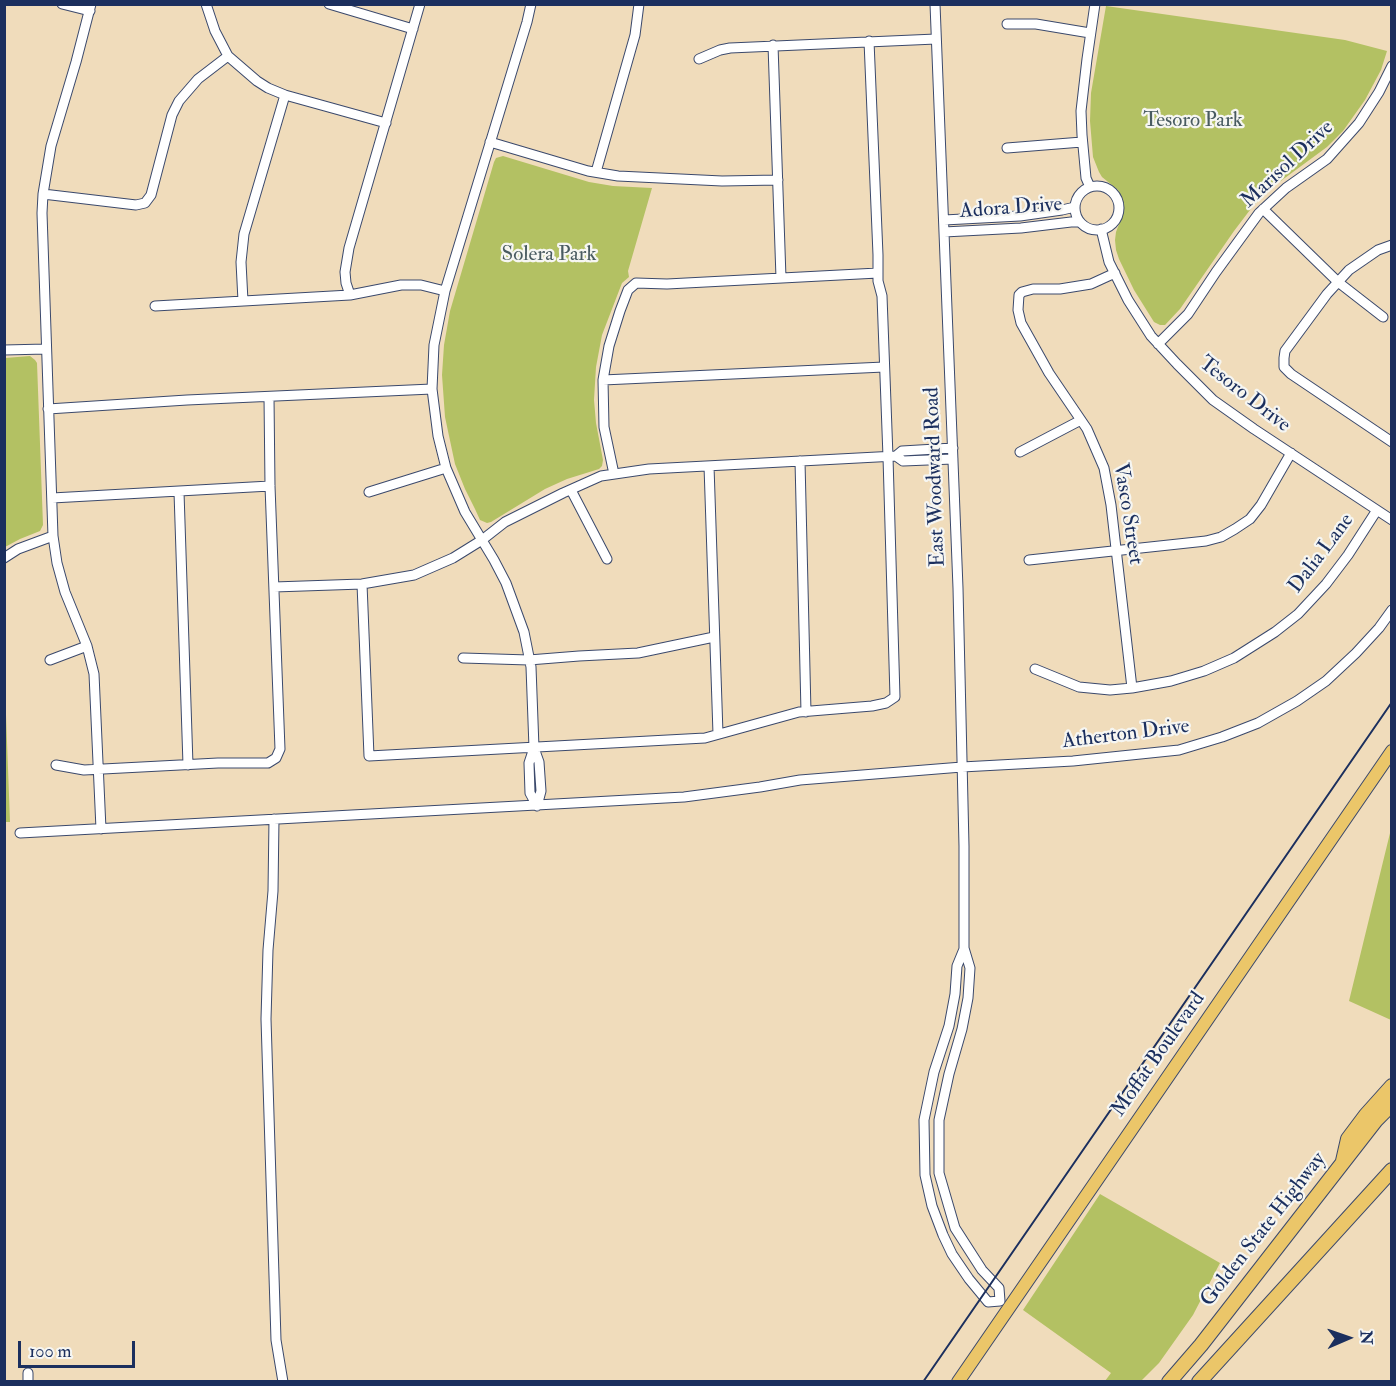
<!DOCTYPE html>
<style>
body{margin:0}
#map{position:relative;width:1396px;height:1386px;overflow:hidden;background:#f0dcbb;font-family:"IM FELL Double Pica",serif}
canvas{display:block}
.frame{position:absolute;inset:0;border:6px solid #1b2f5e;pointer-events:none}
.north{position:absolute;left:1318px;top:1308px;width:60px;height:60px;-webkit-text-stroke:4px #f6f6f2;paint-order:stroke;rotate:88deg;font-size:16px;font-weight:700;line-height:24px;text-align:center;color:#1b2f5e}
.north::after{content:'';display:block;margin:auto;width:21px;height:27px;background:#1b2f5e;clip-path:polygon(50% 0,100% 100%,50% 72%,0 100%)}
.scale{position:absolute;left:18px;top:1341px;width:117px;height:27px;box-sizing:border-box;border:3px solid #1b2f5e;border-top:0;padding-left:8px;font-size:18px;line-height:21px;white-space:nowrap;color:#1b2f5e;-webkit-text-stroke:4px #f6f6f2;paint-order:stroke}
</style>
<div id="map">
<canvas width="1396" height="1386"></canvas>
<div class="frame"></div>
<div class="north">N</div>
<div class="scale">100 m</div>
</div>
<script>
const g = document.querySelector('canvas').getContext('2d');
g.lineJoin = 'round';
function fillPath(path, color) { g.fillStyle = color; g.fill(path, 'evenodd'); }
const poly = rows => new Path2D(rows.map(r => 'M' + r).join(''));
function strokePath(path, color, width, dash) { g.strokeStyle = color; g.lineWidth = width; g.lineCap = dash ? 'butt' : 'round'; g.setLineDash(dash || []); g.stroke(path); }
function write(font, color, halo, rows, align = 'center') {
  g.font = font + ' "IM FELL Double Pica",serif'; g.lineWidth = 4.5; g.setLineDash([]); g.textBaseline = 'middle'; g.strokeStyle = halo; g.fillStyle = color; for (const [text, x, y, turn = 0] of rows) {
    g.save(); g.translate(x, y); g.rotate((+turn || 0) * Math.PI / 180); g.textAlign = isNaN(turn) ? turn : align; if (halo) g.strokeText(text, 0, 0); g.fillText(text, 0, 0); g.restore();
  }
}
fillPath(poly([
 [1106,6,1345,40,1387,51,1381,70,1365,100,1343,131,1327,147,1274,186,1253,206,1234,231,1180,309,1165,325,1160,325,1154,322,1134,290,1119,259,1116,250,1115,240,1116,232,1124,211,1123,202,1118,190,1102,177,1099,172,1093,157,1090,121,1091,93],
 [503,156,589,182,613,186,652,188,628,271,629,277,622,283,602,335,596,367,594,400,596,423,603,460,602,466,599,469,567,479,545,489,491,522,487,523,480,520,475,509,465,489,455,464,445,417,442,375,444,345,450,311,494,162,496,158],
 [30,356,35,360,37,363,43,525,40,531,20,539,5,547,5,358],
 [4,661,10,822,4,822],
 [1391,829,1391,1020,1349,1001],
 [1100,1194,1220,1263,1193,1315,1159,1363,1141,1381,1105,1381,1111,1373,1023,1310]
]), '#b3c163');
const minor = poly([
 [62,4,90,11],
 [91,4,76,62,51,146,43,194,42,213,53,536,57,563,65,592,87,646,94,674,101,829],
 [206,4,215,31,228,56],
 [329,4,413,29],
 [531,4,527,22,445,291,434,345,432,389,438,436,446,468,465,512,494,560,506,583,524,632,531,667,534,748,539,762,541,791,537,806],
 [935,4,958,588,964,846,964,948,970,968,968,998,962,1029,949,1074,939,1120,939,1173,955,1228,982,1270,999,1288,1000,1301],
 [1007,24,1036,24,1090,33],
 [773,45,781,278],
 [699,59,720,50,730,48,936,39],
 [490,142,588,171,618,176,722,181,778,180],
 [1007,148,1082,142],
 [596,172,635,35,639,4],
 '1075 208a22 22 0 1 1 44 0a22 22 0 1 1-44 0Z',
 [1090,187,1086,178,1082,135,1081,111,1087,59,1095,4],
 [43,194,136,205,145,203,151,195,172,115,179,101,198,79,228,56,257,81,268,88,285,95,386,123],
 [1263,209,1338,282,1383,317],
 [944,220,1020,216,1062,210,1075,207],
 [1101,229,1109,262,1128,300,1151,336,1177,364,1213,400,1254,429,1392,520],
 [944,232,1021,228,1071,222,1080,222],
 [1392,245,1378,250,1349,270,1327,294,1285,351,1284,358,1284,367,1291,374,1392,442],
 [1115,273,1091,284,1060,289,1033,289,1022,292,1019,295,1018,310,1021,323,1049,373,1087,429,1104,468,1111,505,1132,688],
 [350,295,346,283,345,272,349,248,420,4],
 [243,301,241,262,244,234,285,95],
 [155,306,350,295,401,285,421,285,445,291],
 [1158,344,1188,314,1216,272,1259,213,1286,188,1327,159,1359,123,1379,92,1392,66],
 [4,350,46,349],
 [603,380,884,367],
 [48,409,187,400,432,389],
 [1020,452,1081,420],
 [896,456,902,451,953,448],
 [800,461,806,712],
 [709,466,718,734],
 [614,474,604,427,603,380,609,346,620,311,628,290,636,283,667,284,878,273],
 [571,490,607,559],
 [179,492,188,765],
 [369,492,446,468],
 [52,498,270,486],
 [4,558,18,549,53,536],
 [1029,560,1206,541,1221,537,1235,529,1250,519,1261,505,1291,453],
 [362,584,369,756,705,738,799,712,872,706,886,703,895,697,888,457,882,296,878,281,878,255,869,41],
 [274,587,362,584,414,575,453,558,482,540,505,522,563,493,601,476,649,469,896,456,903,461,953,459],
 [463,658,529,660,579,656,638,653,714,637],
 [50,660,87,646],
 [1035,669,1079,687,1110,690,1132,688,1171,681,1204,671,1234,658,1275,632,1298,614,1326,584,1348,555,1377,510],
 [534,748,529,763,530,793,537,806],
 [56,765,84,770,218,763,268,763,276,758,280,749,270,486,269,397],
 [274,819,273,891,268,950,266,1019,276,1340,283,1382],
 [20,833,684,797,760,787,800,780,962,767,1073,761,1179,750,1222,737,1258,723,1297,701,1326,681,1356,653,1379,628,1392,610],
 [964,949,957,966,955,994,949,1026,934,1072,924,1120,925,1175,932,1206,943,1235,952,1254,969,1279,988,1302,1000,1301],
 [28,1373,28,1382]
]);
const major = poly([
 [958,1382,1392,751]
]);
const highway = poly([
 [1343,1161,1348,1139,1366,1115,1392,1086],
 [1169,1382,1201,1345,1376,1120,1392,1104],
 [1199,1382,1392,1170]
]);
strokePath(minor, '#3b496c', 11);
strokePath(major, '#3b496c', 14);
strokePath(highway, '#3b496c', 16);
strokePath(minor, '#fff', 9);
strokePath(major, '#ebc669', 12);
strokePath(highway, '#ebc669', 14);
strokePath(poly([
 [923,1382,1392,702]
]), '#1b2f5e', 2);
write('21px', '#495b60', '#f6f6f2', [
 ["Tesoro Park",1193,121],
 ["Solera Park",549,255]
]);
write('21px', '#1b2f5e', '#f6f6f2', [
 ["Marisol Drive",1288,165,-43],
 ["Adora Drive",1011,209,-4],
 ["Tesoro Drive",1244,395,38],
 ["East Woodward Road",936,477,-92],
 ["Vasco Street",1127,514,81],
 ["Dalia Lane",1322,554,-53],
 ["Atherton Drive",1126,735,-7],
 ["Moffat Boulevard",1159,1055,-55],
 ["Golden State Highway",1264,1230,-52]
]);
</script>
